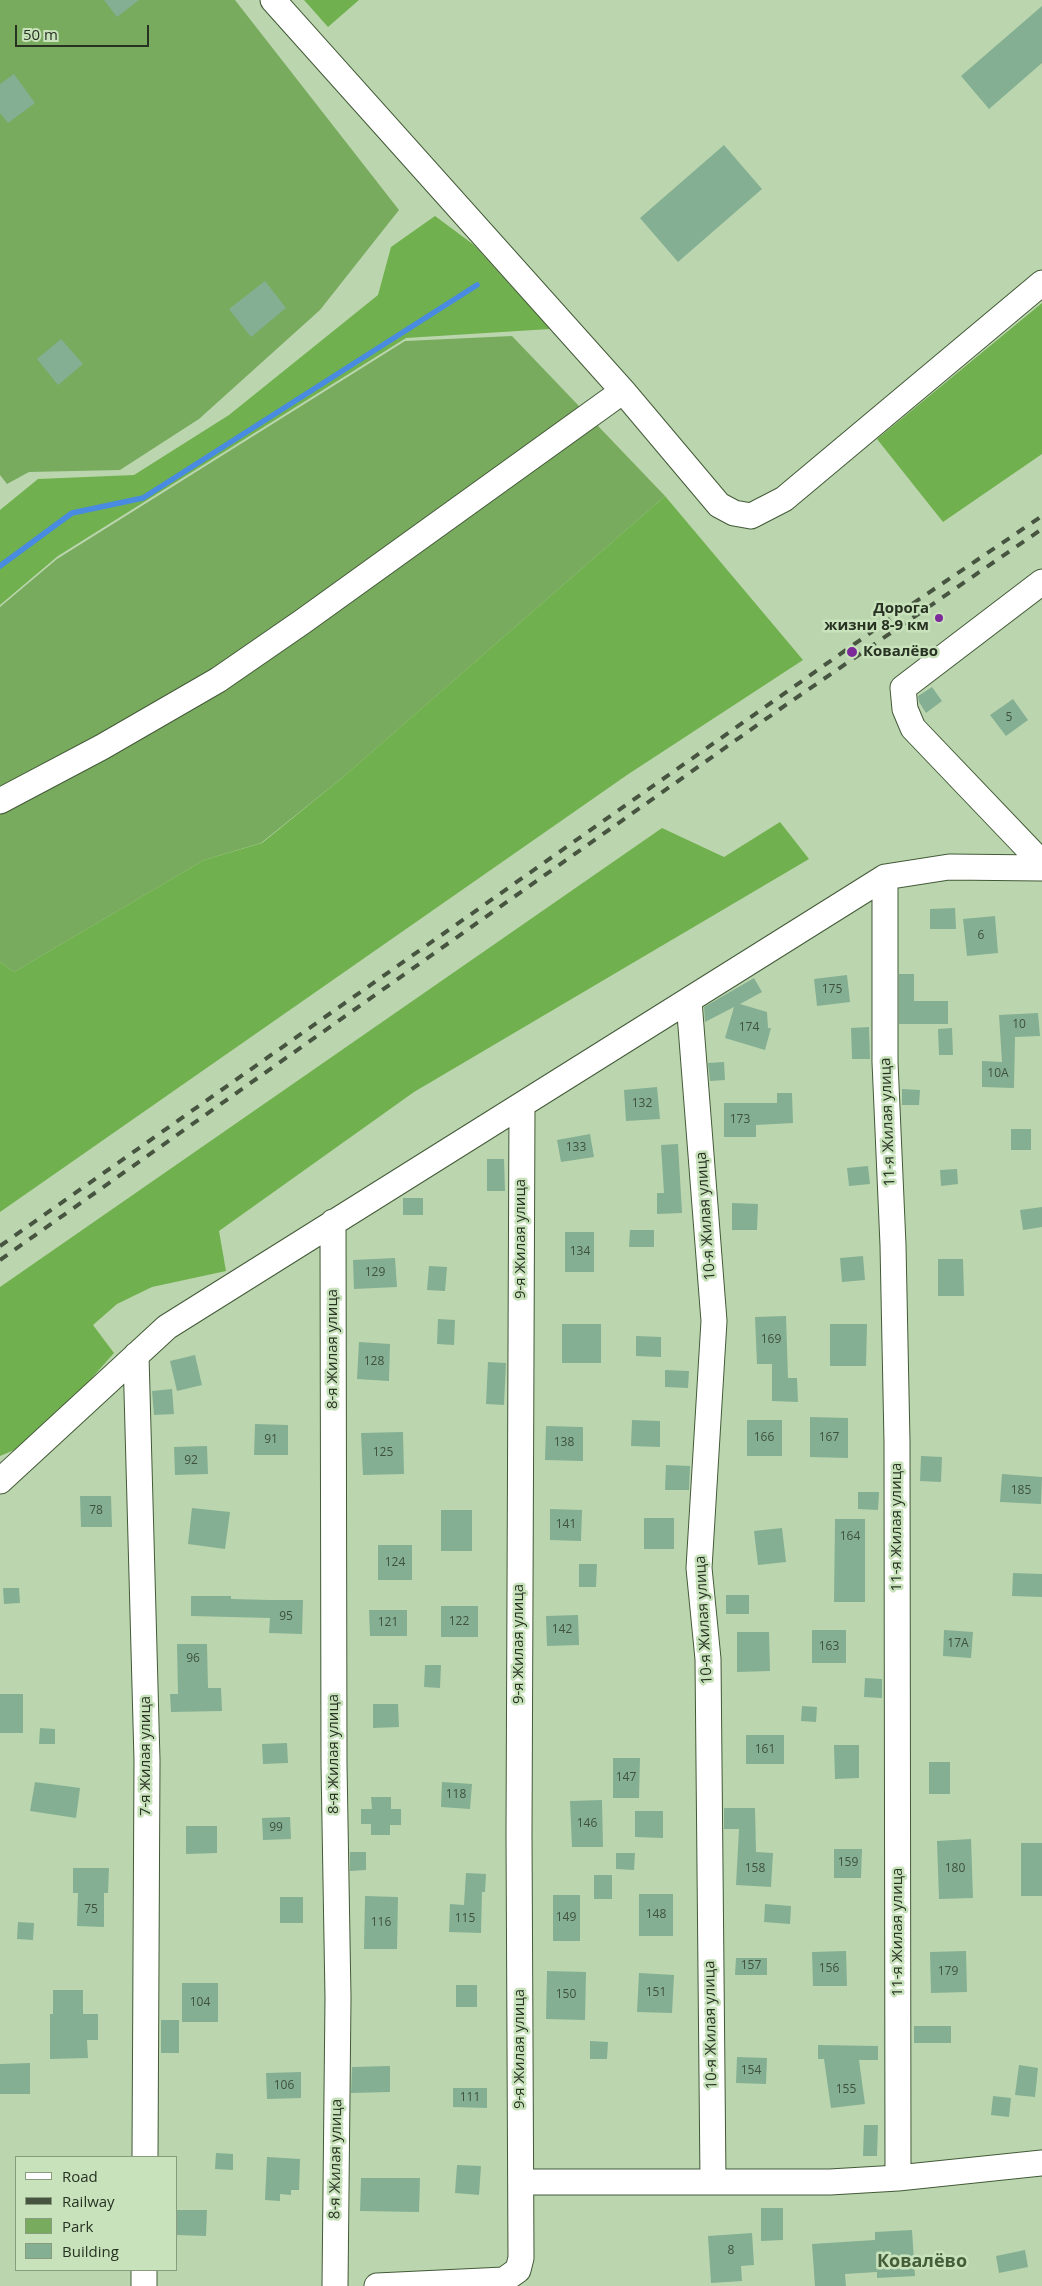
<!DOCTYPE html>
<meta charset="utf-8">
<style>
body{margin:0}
#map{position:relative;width:1042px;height:2286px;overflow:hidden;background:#bbd6ae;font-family:"Open Sans",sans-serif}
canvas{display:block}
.legend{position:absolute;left:15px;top:2156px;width:162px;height:115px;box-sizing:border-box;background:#c8e3bb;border:1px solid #889c7e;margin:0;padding:6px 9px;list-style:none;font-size:15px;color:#283223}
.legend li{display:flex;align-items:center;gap:10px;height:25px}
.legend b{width:25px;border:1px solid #889c7e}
.scale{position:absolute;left:15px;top:25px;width:134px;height:22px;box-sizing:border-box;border:2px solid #283223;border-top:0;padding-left:6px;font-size:15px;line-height:18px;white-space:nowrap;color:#283223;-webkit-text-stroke:4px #c8e3bb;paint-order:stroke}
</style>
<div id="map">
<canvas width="1042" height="2286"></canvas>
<ul class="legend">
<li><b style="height:6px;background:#fff"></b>Road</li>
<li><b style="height:6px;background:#465440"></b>Railway</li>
<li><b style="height:14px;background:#79ab5f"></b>Park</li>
<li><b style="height:14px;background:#84af93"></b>Building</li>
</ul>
<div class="scale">50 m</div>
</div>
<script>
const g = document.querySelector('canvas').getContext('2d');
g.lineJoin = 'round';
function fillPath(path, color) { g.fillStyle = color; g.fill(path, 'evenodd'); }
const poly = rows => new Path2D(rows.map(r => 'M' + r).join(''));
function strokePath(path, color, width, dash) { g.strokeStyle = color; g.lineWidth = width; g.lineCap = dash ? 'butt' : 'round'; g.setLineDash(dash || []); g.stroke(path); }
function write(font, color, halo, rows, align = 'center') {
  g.font = font + ' "Open Sans",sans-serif'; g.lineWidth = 5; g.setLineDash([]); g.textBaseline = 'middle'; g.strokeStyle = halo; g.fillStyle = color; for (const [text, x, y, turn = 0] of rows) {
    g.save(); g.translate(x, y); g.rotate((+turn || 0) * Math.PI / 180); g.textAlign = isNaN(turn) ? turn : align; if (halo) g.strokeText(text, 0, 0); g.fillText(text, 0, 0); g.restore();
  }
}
fillPath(poly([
 [0,0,235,0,399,210,320,310,199,419,120,470,29,472,7,484,0,475],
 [512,336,665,496,342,778,261,843,204,860,14,972,0,962,0,607,57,559,405,341]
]), '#79ab5f');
fillPath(poly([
 [304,0,359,0,328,27],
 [435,216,474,245,550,329,406,338,58,556,0,605,0,510,38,479,134,475,229,415,378,295,391,247],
 [1042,303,1042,454,943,522,877,439],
 [665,496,803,660,627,775,0,1212,0,962,14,972,204,860,262,843,342,778],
 [780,822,809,859,414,1092,219,1231,226,1271,152,1287,117,1304,93,1325,114,1353,36,1441,0,1456,0,1287,662,828,724,857]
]), '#71b04e');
strokePath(poly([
 [0,566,72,513,143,498,477,285]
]), '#488be1', 5.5);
fillPath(poly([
 [104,0,139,0,117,17],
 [1042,6,1042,63,989,109,961,76],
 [14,74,35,103,8,123,0,113,0,84],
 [724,145,762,189,678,262,640,218],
 [265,281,286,308,251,337,229,309],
 [61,339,83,364,58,385,37,359],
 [932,687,942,701,926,713,919,702,918,696],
 [1013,699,1028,720,1006,736,990,715],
 [955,908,956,929,930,929,930,909],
 [995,916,998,953,967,956,963,919],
 [899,974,914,974,914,1001,948,1001,948,1024,899,1024],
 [847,975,850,1002,817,1006,814,979],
 [754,978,762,992,740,1004,767,1012,768,1028,771,1028,765,1050,725,1038,734,1007,705,1022,704,1007],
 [1038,1013,1040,1036,1015,1037,1014,1088,982,1087,982,1061,1002,1062,999,1015],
 [869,1027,870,1059,852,1059,851,1028],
 [952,1028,953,1055,939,1055,938,1029],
 [724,1062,725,1080,710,1081,708,1063],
 [657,1087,660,1119,626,1121,624,1090],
 [902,1089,920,1090,919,1105,902,1105],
 [777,1093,792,1093,793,1123,756,1125,756,1137,724,1137,724,1103,777,1103],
 [1011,1129,1031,1129,1031,1150,1011,1150],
 [590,1134,594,1157,561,1162,557,1140],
 [678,1144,682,1213,657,1214,657,1193,664,1193,661,1145],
 [487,1159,504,1159,505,1191,487,1191],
 [868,1166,870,1184,849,1186,847,1168],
 [957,1169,958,1184,941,1186,940,1170],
 [403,1198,423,1198,423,1215,403,1215],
 [732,1203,758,1204,757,1230,732,1230],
 [1042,1207,1042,1227,1023,1230,1020,1210],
 [630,1230,654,1230,654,1247,629,1247],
 [565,1232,594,1232,594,1272,565,1272],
 [863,1256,865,1280,842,1282,840,1258],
 [395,1258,397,1287,354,1289,353,1260],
 [938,1259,963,1259,964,1296,938,1296],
 [429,1266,447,1267,445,1291,427,1290],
 [786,1316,788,1378,797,1378,798,1402,772,1401,772,1364,757,1364,755,1317],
 [438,1319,455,1320,454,1345,437,1344],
 [562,1324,601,1324,601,1363,562,1363],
 [830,1324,867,1324,866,1366,830,1366],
 [636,1336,661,1337,661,1357,636,1356],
 [359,1342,390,1344,389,1381,357,1379],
 [195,1355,202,1385,177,1391,170,1361],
 [488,1362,506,1363,504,1405,486,1404],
 [665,1370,689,1371,688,1388,665,1387],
 [172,1389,174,1414,154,1415,152,1391],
 [810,1417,848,1418,848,1458,810,1457],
 [632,1420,660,1421,660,1447,631,1446],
 [747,1420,782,1420,782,1456,747,1456],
 [255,1424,288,1425,288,1455,254,1455],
 [546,1426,583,1427,583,1461,545,1460],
 [403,1432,404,1474,363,1475,361,1433],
 [207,1446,208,1474,175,1475,174,1447],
 [921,1456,942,1457,941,1482,920,1481],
 [666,1465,690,1466,689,1490,665,1490],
 [1002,1474,1042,1477,1041,1504,1000,1502],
 [858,1492,879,1492,878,1510,858,1509],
 [80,1496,111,1496,112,1527,81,1527],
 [192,1508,230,1512,225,1549,188,1544],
 [550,1509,582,1510,581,1541,550,1540],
 [441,1510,472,1510,472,1551,441,1551],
 [644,1518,674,1518,674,1549,644,1549],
 [835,1519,865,1519,865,1602,834,1602],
 [782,1528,786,1562,758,1565,754,1531],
 [378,1545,412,1545,412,1580,378,1580],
 [579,1564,597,1564,596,1587,579,1587],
 [1013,1573,1042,1574,1042,1597,1012,1596],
 [3,1588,19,1588,20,1603,4,1604],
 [726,1595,749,1595,749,1614,726,1614],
 [191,1596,231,1596,231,1599,270,1600,303,1600,302,1634,269,1633,270,1618,191,1616],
 [441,1606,478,1606,478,1637,441,1637],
 [369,1610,407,1610,407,1636,370,1636],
 [578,1615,579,1645,547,1646,546,1616],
 [812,1630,846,1630,846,1663,812,1663],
 [944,1630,973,1632,971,1658,943,1656],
 [737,1632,769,1632,770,1671,737,1672],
 [177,1644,207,1644,208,1688,221,1688,222,1711,171,1712,170,1694,178,1694],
 [425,1665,441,1665,440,1688,424,1687],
 [865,1678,882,1679,882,1698,864,1697],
 [0,1694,23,1694,23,1733,0,1733],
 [373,1704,398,1704,399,1727,373,1728],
 [802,1706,817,1707,816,1722,801,1721],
 [40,1728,55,1729,55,1744,39,1744],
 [746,1735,784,1735,784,1764,746,1764],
 [287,1743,288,1763,263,1764,262,1744],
 [834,1745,859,1745,859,1778,835,1779],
 [613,1758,640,1758,639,1798,613,1798],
 [929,1762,950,1762,950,1794,929,1794],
 [35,1782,80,1788,76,1818,30,1811],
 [442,1782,472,1784,470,1809,441,1807],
 [371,1797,391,1797,391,1809,401,1809,401,1825,390,1825,390,1835,371,1835,371,1824,361,1824,361,1809,372,1809],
 [602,1800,603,1847,572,1847,570,1801],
 [724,1808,755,1808,756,1852,773,1853,771,1887,736,1885,739,1829,724,1829],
 [635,1811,663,1811,663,1838,635,1837],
 [290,1817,291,1839,263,1840,262,1818],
 [186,1826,217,1826,217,1853,186,1854],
 [971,1839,973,1898,939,1899,937,1841],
 [1021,1843,1042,1843,1042,1896,1021,1896],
 [834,1849,862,1849,861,1878,834,1878],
 [350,1852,366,1852,366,1870,350,1871],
 [616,1853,635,1853,634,1870,616,1869],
 [73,1868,109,1868,108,1893,104,1893,104,1927,77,1926,78,1893,73,1893],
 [466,1873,486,1874,485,1892,482,1892,481,1933,449,1932,450,1904,464,1905],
 [594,1875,612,1875,612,1899,594,1899],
 [639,1894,673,1894,673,1936,639,1936],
 [553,1895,580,1895,580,1941,553,1941],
 [365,1896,398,1897,397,1949,364,1949],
 [280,1897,303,1897,303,1923,280,1923],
 [765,1904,791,1906,790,1924,764,1922],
 [18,1922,34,1923,33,1940,17,1939],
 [846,1951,847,1986,813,1986,812,1952],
 [966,1951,967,1992,931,1993,930,1952],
 [736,1958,767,1958,767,1975,735,1975],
 [547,1971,586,1972,585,2020,546,2019],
 [639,1973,674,1975,672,2013,637,2012],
 [182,1983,218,1983,218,2022,182,2022],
 [456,1985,477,1985,477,2007,456,2007],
 [53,1990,83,1990,83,2014,98,2014,98,2040,87,2040,88,2058,50,2059,50,2014,53,2014],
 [161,2020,179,2020,179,2053,161,2053],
 [914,2026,951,2026,951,2043,914,2043],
 [590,2041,608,2042,607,2059,590,2059],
 [818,2045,878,2046,878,2060,859,2060,865,2104,831,2108,824,2059,818,2059],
 [737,2057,767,2058,766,2084,736,2083],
 [30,2063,30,2094,0,2094,0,2064],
 [1019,2065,1038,2068,1035,2097,1015,2095],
 [390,2066,390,2092,351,2093,352,2067],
 [301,2072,301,2098,267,2099,266,2073],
 [453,2088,487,2088,487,2108,453,2107],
 [993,2096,1011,2098,1009,2117,991,2115],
 [864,2125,878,2125,877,2156,863,2156],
 [216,2153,233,2154,233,2170,215,2169],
 [267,2157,300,2159,299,2190,291,2190,291,2195,280,2194,280,2201,265,2200],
 [457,2165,481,2166,479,2195,455,2193],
 [361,2178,420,2178,419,2212,360,2211],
 [761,2208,783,2208,783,2240,761,2241],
 [176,2210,207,2210,206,2236,176,2235],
 [912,2230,915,2276,877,2278,877,2272,845,2274,846,2286,815,2286,812,2244,875,2240,875,2232],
 [752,2233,754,2265,741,2266,742,2281,711,2283,708,2236],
 [1025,2250,1028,2267,999,2273,996,2256]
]), '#84af93');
const minor = poly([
 [273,0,623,391,719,505,734,513,751,516,784,499,1042,283],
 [1042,582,903,688,905,709,913,728,1042,863],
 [0,801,102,747,218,680,302,622,623,391],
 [885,877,885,1062,893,1245,897,1442,898,2178],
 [689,1001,714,1321,699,1568,708,1659,713,2181],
 [333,1222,334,1764,338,1998,335,2286],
 [136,1355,147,1760,145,2157],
 [0,1481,167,1327,885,877,949,867,1042,868],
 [521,2182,830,2182,898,2178,1042,2163],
 [144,2286,144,2270],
 [377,2286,504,2280,518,2270,521,2258,519,1832,522,1106]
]);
strokePath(minor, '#435a38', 27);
strokePath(minor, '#fff', 25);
strokePath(poly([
 [0,1246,890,619,1042,516],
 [0,1260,780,709,1042,529]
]), '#465440', 4, [9, 9]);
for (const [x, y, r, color] of [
 [939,618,5,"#7c2a9a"],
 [852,652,6,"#7c2a9a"]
]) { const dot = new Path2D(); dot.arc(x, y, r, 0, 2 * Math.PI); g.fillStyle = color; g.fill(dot); strokePath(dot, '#c8e3bb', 2); }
write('12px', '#3f513f', null, [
 ["5",1009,718],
 ["6",981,936],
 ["175",832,990],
 ["10",1019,1025],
 ["174",749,1028],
 ["10А",998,1074],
 ["132",642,1104],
 ["173",740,1120],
 ["133",576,1148],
 ["134",580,1252],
 ["129",375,1273],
 ["169",771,1340],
 ["128",374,1362],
 ["166",764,1438],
 ["167",829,1438],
 ["91",271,1440],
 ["138",564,1443],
 ["125",383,1453],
 ["92",191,1461],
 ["185",1021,1491],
 ["78",96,1511],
 ["141",566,1525],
 ["164",850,1537],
 ["124",395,1563],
 ["95",286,1617],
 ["122",459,1622],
 ["121",388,1623],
 ["142",562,1630],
 ["17А",958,1644],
 ["163",829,1647],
 ["96",193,1659],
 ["161",765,1750],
 ["147",626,1778],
 ["118",456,1795],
 ["146",587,1824],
 ["99",276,1828],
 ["159",848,1863],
 ["158",755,1869],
 ["180",955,1869],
 ["75",91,1910],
 ["148",656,1915],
 ["149",566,1918],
 ["115",465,1919],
 ["116",381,1923],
 ["157",751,1966],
 ["156",829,1969],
 ["179",948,1972],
 ["151",656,1993],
 ["150",566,1995],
 ["104",200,2003],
 ["154",751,2071],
 ["106",284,2086],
 ["155",846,2090],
 ["111",470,2098],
 ["8",731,2251]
]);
write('bold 15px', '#283223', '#c8e3bb', [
 ["Дорога",929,609],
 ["жизни 8-9 км",929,626],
 ["Ковалёво",863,652,"left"]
], 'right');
write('15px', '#283223', '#c8e3bb', [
 ["11-я Жилая улица",888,1122,-92],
 ["10-я Жилая улица",706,1216,-94],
 ["9-я Жилая улица",521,1239,-90],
 ["8-я Жилая улица",333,1349,-90],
 ["11-я Жилая улица",897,1527,-90],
 ["10-я Жилая улица",704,1620,-93],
 ["9-я Жилая улица",519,1644,-90],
 ["8-я Жилая улица",334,1754,-90],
 ["7-я Жилая улица",146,1756,-90],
 ["11-я Жилая улица",898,1932,-90],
 ["10-я Жилая улица",711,2025,-91],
 ["9-я Жилая улица",520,2049,-90],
 ["8-я Жилая улица",336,2159,-89]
]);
write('bold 18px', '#465d3a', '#c8e3bb', [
 ["Ковалёво",922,2262]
]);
</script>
